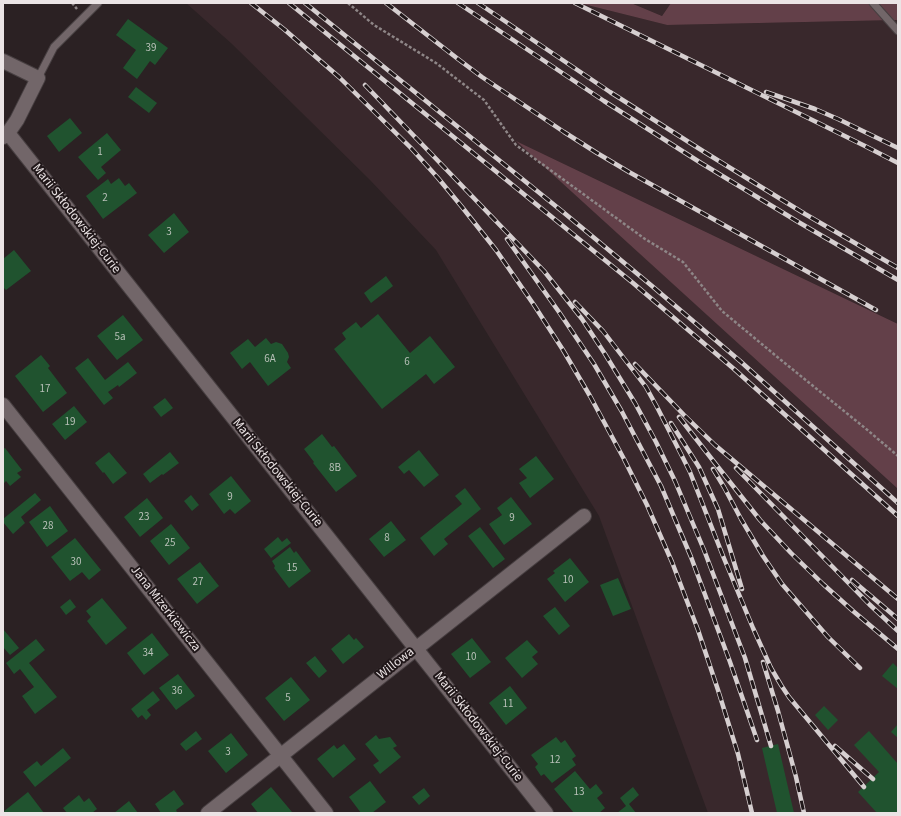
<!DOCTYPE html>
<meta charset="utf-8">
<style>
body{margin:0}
#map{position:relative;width:901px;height:816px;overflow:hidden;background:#2b2123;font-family:"Source Sans 3",sans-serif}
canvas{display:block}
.frame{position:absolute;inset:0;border:4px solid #ebe4e5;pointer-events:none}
</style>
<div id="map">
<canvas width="901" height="816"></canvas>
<div class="frame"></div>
</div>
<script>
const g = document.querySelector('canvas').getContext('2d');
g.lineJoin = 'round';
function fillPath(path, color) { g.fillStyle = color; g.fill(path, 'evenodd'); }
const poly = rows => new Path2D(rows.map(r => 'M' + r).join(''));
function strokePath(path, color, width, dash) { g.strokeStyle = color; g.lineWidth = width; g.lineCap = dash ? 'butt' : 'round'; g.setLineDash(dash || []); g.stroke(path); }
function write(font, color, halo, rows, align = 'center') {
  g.font = font + ' "Source Sans 3",sans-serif'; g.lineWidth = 4; g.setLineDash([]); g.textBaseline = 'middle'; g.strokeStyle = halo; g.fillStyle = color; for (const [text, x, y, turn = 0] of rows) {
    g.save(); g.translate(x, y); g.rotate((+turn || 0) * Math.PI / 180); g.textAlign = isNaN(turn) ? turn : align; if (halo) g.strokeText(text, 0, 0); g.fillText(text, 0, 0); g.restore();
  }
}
fillPath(poly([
 [186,3,579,3,667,25,898,20,898,324,518,142,898,489,898,813,708,813,599,516,436,250,370,180,232,44],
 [631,3,671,3,662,16]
]), '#39282c');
fillPath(poly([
 [579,3,631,3,662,16,671,3,898,3,898,20,667,25],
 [516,141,898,324,898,489]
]), '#634049');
fillPath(poly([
 [128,19,168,48,155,65,150,61,137,79,123,68,136,50,116,35],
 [136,87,157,103,149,113,128,97],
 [70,118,82,133,59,152,47,136],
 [107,133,121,150,101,167,106,173,98,180,78,157],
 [119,178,125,186,129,183,137,193,103,219,86,196,108,179,111,184],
 [174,213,189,232,164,253,148,235],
 [14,250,31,271,6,290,3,287,3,259],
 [386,276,393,286,371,303,364,293],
 [378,314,410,353,430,336,455,367,434,384,426,374,382,409,334,349,346,339,342,333,356,322,361,328],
 [123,315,143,340,117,360,97,336],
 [266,338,271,344,276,342,282,344,288,353,289,357,287,362,291,368,268,386,250,362,242,369,230,353,248,339,255,347],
 [41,355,50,366,48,368,67,393,43,412,15,376],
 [88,358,105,380,128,362,137,373,119,387,118,385,108,392,113,398,104,405,75,368],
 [165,398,173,408,161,417,153,407],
 [74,406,87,422,65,440,52,424],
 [322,434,332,447,334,446,357,476,336,492,313,463,314,462,304,449],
 [5,448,22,470,17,473,21,477,10,486,6,481,3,484,3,449],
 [419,450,439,475,424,487,409,470,404,474,398,467],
 [109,452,127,473,113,484,104,472,103,473,95,463],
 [170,452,179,463,163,475,162,474,150,483,143,474],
 [536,456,554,479,530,498,519,483,527,478,519,469],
 [231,476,251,501,235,514,230,509,224,514,209,494],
 [465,488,481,509,444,539,448,544,434,556,420,538,462,504,455,496],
 [35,493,41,500,21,517,25,523,13,534,3,522,3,519],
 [191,495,199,505,192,511,184,501],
 [511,497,532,524,504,545,489,524,502,515,497,508],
 [147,498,163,518,140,537,124,517],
 [50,506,68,531,47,547,29,522],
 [391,521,406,540,384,557,369,539],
 [171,524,190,548,169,565,150,541],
 [480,527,505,559,493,568,468,536],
 [278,537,282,542,287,538,291,543,271,558,264,549],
 [75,538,101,570,89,580,82,572,70,581,51,557],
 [290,547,294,553,296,551,311,571,289,588,274,568,275,566,272,561],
 [570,558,589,582,565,602,547,579,555,573,553,571],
 [200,562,219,586,197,604,177,579],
 [618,578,631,609,613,616,600,585],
 [102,598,127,628,106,645,87,621,91,617,86,611],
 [70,599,76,607,66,615,60,607],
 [555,607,570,626,559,635,543,616],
 [3,629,19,648,10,655,3,647],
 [152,633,169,655,144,675,127,653],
 [349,634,354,640,356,638,364,647,343,664,331,649],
 [472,638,491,662,470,678,451,654],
 [36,639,45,650,29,663,57,697,35,714,22,696,34,687,20,669,14,674,6,663],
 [527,640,538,652,532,657,538,664,522,678,505,658],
 [315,656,327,671,319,678,306,663],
 [893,663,898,668,898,689,882,676],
 [178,674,195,696,176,710,159,688],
 [291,677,310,700,284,721,265,698],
 [510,686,527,708,506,725,489,703],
 [153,691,160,700,147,710,151,715,146,720,142,715,138,718,131,709],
 [824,706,838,720,828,730,815,715],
 [898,724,898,738,891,732],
 [196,731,202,739,186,751,180,744],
 [869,731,898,764,898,813,877,813,858,792,879,772,854,745],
 [231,733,248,755,226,773,208,751],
 [376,735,379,739,390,737,397,746,393,748,401,757,380,774,373,765,379,761,365,744],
 [556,737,561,743,565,740,576,756,572,759,576,765,552,783,544,774,541,776,535,767,538,764,531,755],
 [344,744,356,759,333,778,317,759,334,745,337,749],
 [778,744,794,813,777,813,762,748],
 [63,748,71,758,35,787,23,772,37,761,41,766],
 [575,771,590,789,596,784,603,793,597,798,605,808,599,813,574,813,554,789],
 [370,781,386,802,372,813,361,813,349,797],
 [271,787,292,812,291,813,258,813,251,804],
 [633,787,639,795,629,804,636,813,617,813,626,806,620,798],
 [424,788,430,796,419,805,412,797],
 [174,790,184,804,176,810,177,812,176,813,161,813,155,804],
 [28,792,44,813,3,813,3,812],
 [79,795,84,802,89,798,97,809,92,813,67,813,63,808],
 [129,801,138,813,114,813]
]), '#20532f');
const lane = poly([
 [873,3,898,31],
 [38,78,54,47,98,3]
]);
const street = poly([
 [3,61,38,78,17,120,8,133,3,137],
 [8,133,546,813],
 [3,405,326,813],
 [208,813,584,516]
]);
strokePath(lane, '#473f41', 9);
strokePath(street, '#473f41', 16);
strokePath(poly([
 [72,3,77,9],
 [348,3,374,25,436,63,484,100,516,145,645,239,683,262,722,311,781,360,865,428,898,456]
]), '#8e8687', 2.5, [3, 2]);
strokePath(lane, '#726669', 7);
strokePath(street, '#726669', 14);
const rail = poly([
 [251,3,285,30,339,77,411,148,438,178,462,207,496,250,534,305,563,350,590,396,624,459,647,505,672,562,698,630,718,690,738,754,752,813],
 [289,3,633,283,734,369,898,516],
 [305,3,563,212,652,286,740,361,898,503],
 [386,3,458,59,482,77,564,132,597,153,629,172,876,310],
 [458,3,604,101,701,163,800,223,898,280],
 [478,3,610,92,706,153,805,214,898,268],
 [575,3,865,146,898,163],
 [365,85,544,271,582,319,605,354,635,403,656,442,675,481,704,550,745,658,771,746],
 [766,92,815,109,838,119,898,148],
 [507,239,559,312,594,364,621,410,661,486,691,557,730,662,757,740],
 [575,302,603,331,616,348,646,387,657,407,682,456,690,472,723,556,753,628,771,668,781,685,789,697,864,787],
 [635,364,684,415,715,445,898,599],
 [679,417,718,467,760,520,791,553,823,584,853,611,898,649],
 [671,423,699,467,718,509,742,589],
 [736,468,869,604,898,631],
 [713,469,724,487,741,519,763,556,782,584,828,637,860,668],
 [852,580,898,619],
 [763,662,778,711,796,777,804,813],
 [835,746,873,779]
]);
strokePath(rail, '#d6cfd0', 4.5);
strokePath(rail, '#21181a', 3, [9]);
write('11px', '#b8c0b8', null, [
 ["39",151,49],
 ["1",100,153],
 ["2",105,199],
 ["3",169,233],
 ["5a",120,338],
 ["6A",270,360],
 ["6",407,363],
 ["17",45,390],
 ["19",70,423],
 ["8B",335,469],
 ["9",230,498],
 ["23",144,518],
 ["9",512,519],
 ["28",48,527],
 ["8",387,539],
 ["25",170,544],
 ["30",76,563],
 ["15",292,569],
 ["10",568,581],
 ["27",198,583],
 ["34",148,654],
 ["10",471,658],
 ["36",177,692],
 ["5",288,699],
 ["11",508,705],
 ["3",228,753],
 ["12",555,761],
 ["13",579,793]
]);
write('13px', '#ebe4e5', '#21181a', [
 ["Marii Skłodowskiej-Curie",76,219,52],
 ["Marii Skłodowskiej-Curie",277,473,51],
 ["Jana Mizerkiewicza",165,609,52],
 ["Willowa",396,664,-38],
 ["Marii Skłodowskiej-Curie",478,727,52]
]);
</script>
